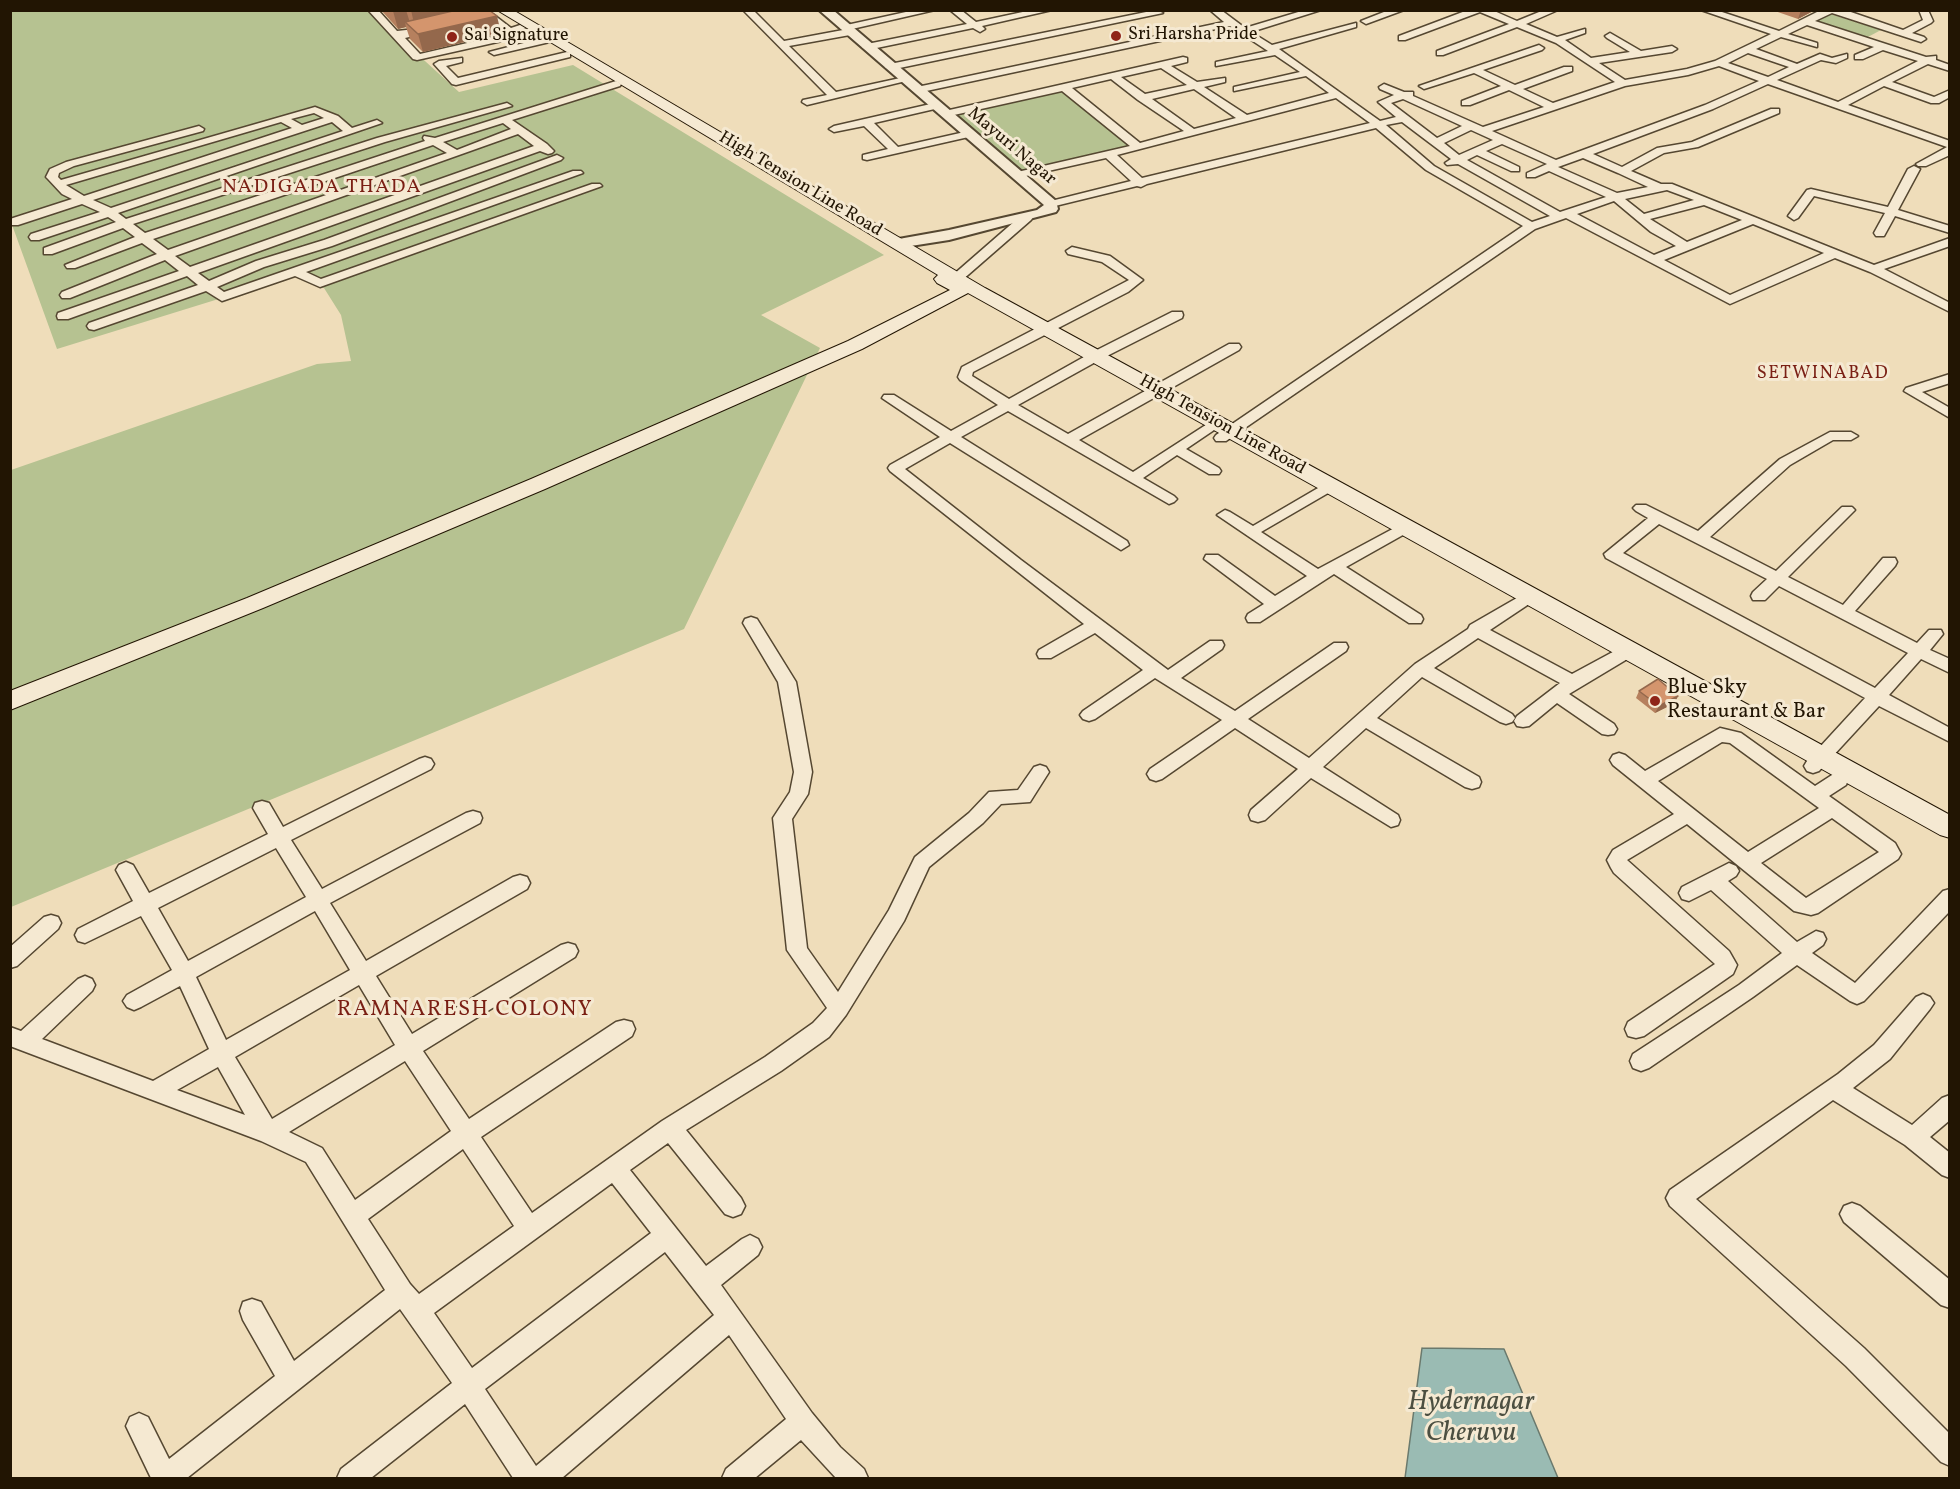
<!DOCTYPE html>
<style>
body{margin:0}
#map{position:relative;width:1960px;height:1489px;overflow:hidden;background:#efddba;font-family:Vollkorn,serif}
canvas{display:block}
.frame{position:absolute;inset:0;border:12px solid #221503;pointer-events:none}
</style>
<div id="map">
<canvas width="1960" height="1489"></canvas>
<div class="frame"></div>
</div>
<script>
const g = document.querySelector('canvas').getContext('2d');
g.lineJoin = 'round';
function fillPath(path, color) { g.fillStyle = color; g.fill(path, 'evenodd'); }
const poly = rows => new Path2D(rows.map(r => 'M' + r).join(''));
function strokePath(path, color, width, dash) { g.strokeStyle = color; g.lineWidth = width; g.lineCap = dash ? 'butt' : 'round'; g.setLineDash(dash || []); g.stroke(path); }
function write(font, color, halo, rows, align = 'center') {
  g.font = font + ' Vollkorn,serif'; g.lineWidth = 6; g.setLineDash([]); g.textBaseline = 'middle'; g.strokeStyle = halo; g.fillStyle = color; for (const [text, x, y, turn = 0] of rows) {
    g.save(); g.translate(x, y); g.rotate((+turn || 0) * Math.PI / 180); g.textAlign = isNaN(turn) ? turn : align; if (halo) g.strokeText(text, 0, 0); g.fillText(text, 0, 0); g.restore();
  }
}
fillPath(poly([
 [369,10,459,92,573,65,884,255,761,315,820,348,684,629,11,907,11,470,317,364,351,361,341,315,324,288,296,275,57,349,11,222,11,11],
 [1830,14,1881,30,1866,38,1815,21],
 [1060,91,1132,145,1020,172,953,115]
]), '#b6c291');
const water = poly([
 [1422,1348,1504,1349,1558,1478,1405,1478,1422,1348]
]);
fillPath(water, '#9abbb3');
strokePath(water, '#6a796d', 1.5);
const minor = poly([
 [368,10,378,10,397,31,434,27,434,31,405,38,420,54,506,34,489,20,475,20,473,18,478,15,494,15,511,28,520,25,525,28,515,32,516,35,511,39,417,60,413,59,368,10],
 [743,10,753,10,784,41,843,30,840,28,842,26,915,10,935,10,852,29,855,32,850,35,789,46,836,92,905,77,910,80,807,105,802,102,803,100,827,95,743,10],
 [950,10,961,10,976,22,1032,10,1052,10,982,26,985,29,980,32,973,28,867,50,862,47,867,44,967,24,950,10],
 [1156,10,1163,13,890,70,885,67,890,64,1156,10],
 [1210,10,1221,10,1245,28,1305,10,1321,10,1251,32,1272,45,1356,23,1356,27,1279,49,1380,121,1396,117,1378,102,1394,95,1380,89,1379,87,1384,84,1404,92,1413,92,1413,96,1483,127,1544,107,1509,90,1470,105,1462,105,1462,101,1501,86,1474,73,1424,89,1419,86,1539,45,1544,48,1542,50,1483,70,1515,85,1564,67,1572,67,1572,71,1523,89,1553,103,1615,82,1556,43,1517,27,1443,55,1437,55,1437,51,1509,24,1480,12,1405,40,1399,40,1399,36,1468,10,1492,10,1517,21,1544,10,1558,10,1526,24,1557,37,1585,29,1585,33,1565,40,1591,58,1630,52,1607,38,1605,36,1610,33,1641,51,1672,46,1677,49,1672,52,1599,63,1625,80,1687,69,1715,61,1771,34,1701,10,1716,10,1779,31,1821,10,1845,10,1903,30,1923,20,1919,10,1928,10,1933,21,1931,23,1912,33,1924,37,1926,39,1921,42,1832,13,1815,21,1926,57,1936,56,1936,60,1950,65,1950,71,1928,64,1892,82,1934,97,1950,90,1950,97,1939,103,1931,103,1884,86,1848,105,1950,141,1950,155,1926,166,1918,166,1916,164,1947,147,1768,84,1713,109,1593,154,1622,167,1657,148,1692,142,1771,109,1779,109,1779,113,1698,147,1664,153,1631,171,1661,184,1672,184,1874,265,1950,238,1950,246,1884,269,1950,303,1950,312,1870,272,1835,258,1730,304,1566,218,1535,229,1226,441,1216,441,1214,438,1216,435,1523,226,1426,170,1376,128,1147,184,1141,187,1137,186,1051,207,1047,206,1047,202,1131,181,1106,158,1017,178,1011,175,1013,173,1130,146,1062,91,945,117,940,114,945,111,1183,57,1187,58,1187,62,1171,66,1197,82,1225,78,1225,82,1204,87,1247,115,1329,93,1306,76,1234,91,1234,87,1300,72,1275,55,1216,66,1216,62,1268,51,1230,26,917,93,912,90,917,87,1224,22,1210,10],
 [1807,25,1874,47,1855,55,1855,59,1863,59,1883,50,1918,61,1838,102,1777,80,1821,60,1836,63,1847,58,1847,54,1832,58,1820,54,1797,64,1756,49,1781,37,1817,47,1817,43,1788,34,1807,25],
 [1748,53,1789,67,1768,77,1728,63,1748,53],
 [1719,66,1759,81,1705,105,1556,160,1492,131,1625,86,1688,75,1719,66],
 [1161,68,1187,85,1145,94,1121,77,1161,68],
 [1111,79,1138,100,1184,131,1140,143,1072,88,1111,79],
 [1194,89,1236,118,1194,129,1152,99,1194,89],
 [1336,98,1370,123,1142,178,1117,155,1336,98],
 [1403,99,1462,126,1437,138,1391,103,1403,99],
 [1402,122,1451,159,1445,163,1447,165,1458,164,1550,216,1532,222,1434,166,1386,125,1402,122],
 [1471,130,1493,140,1459,155,1444,143,1471,130],
 [1502,144,1547,164,1527,173,1527,177,1535,177,1549,171,1606,197,1560,212,1467,160,1477,155,1511,171,1519,171,1519,167,1486,151,1502,144],
 [1583,158,1618,173,1648,187,1617,193,1558,167,1583,158],
 [1667,190,1694,200,1644,214,1625,199,1667,190],
 [1614,201,1651,232,1676,246,1654,255,1577,214,1614,201],
 [1704,205,1742,220,1687,242,1650,219,1704,205],
 [1753,224,1824,253,1730,295,1664,260,1753,224],
 [1389,10,1404,10,1366,24,1361,21,1389,10],
 [551,36,556,39,554,41,494,55,489,52,551,36],
 [567,52,570,53,570,57,456,85,452,84,434,64,439,61,462,58,462,62,446,66,458,78,567,52],
 [616,81,621,84,620,86,512,120,547,144,554,151,552,153,548,154,540,151,198,273,209,281,256,261,324,240,557,155,563,158,561,160,332,246,264,267,217,287,224,292,573,171,581,171,583,173,306,272,321,279,592,184,600,184,602,186,320,287,295,276,222,301,206,291,94,330,89,329,87,326,89,323,198,285,187,276,68,319,58,319,57,316,58,313,179,271,165,260,70,298,62,298,60,295,62,292,157,254,142,243,75,268,67,268,65,265,135,237,123,228,52,254,44,254,44,248,116,222,108,217,39,240,31,240,29,237,31,234,100,212,82,204,18,225,10,225,10,219,72,199,62,194,48,179,46,177,50,169,66,162,199,126,204,129,203,131,74,166,59,173,58,177,61,180,315,107,338,116,352,128,377,120,382,123,118,213,126,219,377,138,507,103,512,106,385,142,133,224,145,233,425,141,423,138,424,136,435,138,616,81],
 [314,113,324,118,302,125,291,119,314,113],
 [281,122,292,128,84,196,66,185,281,122],
 [332,122,343,131,111,208,93,200,332,122],
 [503,123,511,129,457,150,443,142,503,123],
 [518,134,534,146,190,267,175,256,518,134],
 [433,145,447,153,168,250,153,239,433,145],
 [935,103,939,104,939,108,874,123,898,147,969,131,973,132,973,136,867,160,863,159,863,155,888,149,864,126,834,132,829,129,834,126,935,103],
 [1914,166,1920,169,1898,210,1950,226,1950,233,1895,216,1884,236,1876,236,1874,233,1885,213,1814,196,1798,218,1794,220,1788,216,1807,190,1811,189,1888,207,1908,169,1914,166],
 [1027,213,1033,217,1031,220,961,281,953,281,951,278,953,275,1023,214,1027,213],
 [1072,247,1110,256,1143,280,1128,292,973,372,972,376,1009,399,1091,353,1172,312,1182,312,1183,315,1182,318,1101,359,1018,405,1068,434,1229,344,1239,344,1241,347,1239,350,1079,440,1133,472,1215,419,1220,420,1222,423,1220,426,1186,449,1219,468,1221,471,1219,474,1209,474,1177,455,1143,478,1174,496,1177,499,1174,502,1169,504,1008,411,961,437,1127,541,1129,545,1121,550,950,443,905,469,1021,560,1168,670,1210,641,1222,641,1224,645,1222,649,1181,678,1235,711,1334,643,1346,643,1348,647,1346,651,1248,719,1309,758,1415,664,1468,629,1470,625,1529,591,1535,592,1537,596,1535,600,1490,630,1572,674,1622,647,1628,645,1634,647,1636,651,1634,655,1569,694,1614,724,1617,729,1614,734,1608,735,1602,734,1557,703,1529,726,1523,727,1517,726,1514,721,1517,716,1560,683,1478,638,1434,668,1512,714,1515,718,1512,722,1506,724,1500,722,1422,677,1377,718,1479,777,1481,782,1479,787,1472,789,1465,787,1366,728,1323,767,1398,815,1400,820,1398,825,1391,827,1311,778,1265,820,1258,822,1251,820,1249,815,1251,810,1298,769,1235,728,1162,779,1156,781,1150,779,1147,774,1150,769,1222,720,1155,678,1095,719,1089,721,1083,719,1080,715,1083,711,1143,670,1095,633,1051,658,1039,658,1037,654,1039,650,1084,624,890,471,888,468,890,465,940,437,882,398,884,395,894,395,951,431,998,405,960,380,958,377,962,367,1129,280,1102,262,1068,254,1066,251,1072,247],
 [1950,374,1950,383,1922,392,1950,408,1950,418,1904,391,1906,388,1950,374],
 [1830,432,1851,432,1858,436,1851,440,1833,440,1790,465,1710,537,1776,571,1842,507,1852,507,1855,510,1788,577,1843,605,1883,558,1895,558,1897,562,1895,566,1855,611,1917,643,1929,630,1941,630,1943,634,1930,650,1950,659,1950,673,1921,659,1889,695,1950,728,1950,742,1879,706,1819,771,1813,773,1807,771,1804,766,1807,761,1865,698,1606,558,1604,554,1648,518,1636,511,1633,508,1636,505,1646,505,1698,531,1780,459,1830,432],
 [1659,524,1767,579,1753,592,1751,596,1753,600,1765,600,1779,586,1908,653,1875,688,1623,553,1659,524],
 [1330,481,1337,486,1335,489,1261,532,1318,569,1400,525,1410,525,1413,528,1410,531,1346,567,1421,615,1423,619,1421,623,1409,623,1334,574,1260,622,1248,622,1246,618,1248,614,1264,604,1204,559,1206,555,1218,555,1275,596,1307,576,1217,515,1225,510,1230,512,1253,526,1330,481],
 [751,617,757,619,796,682,812,772,808,794,792,819,807,948,838,992,889,910,915,857,969,813,989,792,1018,790,1034,767,1040,765,1046,767,1049,772,1030,802,1001,804,983,823,929,867,904,921,846,1015,829,1037,781,1071,686,1130,741,1198,745,1206,741,1214,733,1217,725,1214,668,1143,630,1170,706,1266,742,1239,750,1235,758,1239,762,1247,758,1255,721,1285,812,1413,840,1447,864,1469,868,1478,836,1478,801,1440,755,1478,722,1478,726,1469,786,1419,729,1335,562,1478,513,1478,465,1404,371,1478,337,1478,341,1469,452,1383,400,1309,187,1478,151,1478,126,1426,130,1417,139,1413,148,1417,169,1459,275,1376,243,1320,240,1311,243,1302,252,1299,261,1302,294,1361,385,1290,306,1162,261,1141,10,1046,10,1027,21,1031,78,979,85,976,92,979,95,985,92,991,42,1039,153,1081,209,1049,180,986,141,1007,134,1010,127,1007,123,1001,127,995,172,970,141,916,85,943,78,941,75,935,78,929,133,901,116,870,119,865,126,862,133,865,149,893,268,834,253,808,255,803,262,801,269,803,283,827,419,759,425,757,431,759,434,764,431,769,291,840,322,889,466,813,473,811,480,813,482,818,480,823,330,903,366,961,513,877,520,875,527,877,530,883,527,889,376,976,412,1034,561,945,568,943,575,945,578,951,575,957,423,1051,469,1119,616,1022,624,1020,632,1022,635,1029,632,1036,481,1137,532,1213,662,1121,765,1057,813,1023,827,1008,787,950,773,818,790,792,794,772,778,682,743,623,745,619,751,617],
 [276,848,306,897,188,961,158,908,276,848],
 [315,911,350,970,226,1040,196,977,315,911],
 [359,985,395,1045,272,1119,235,1057,359,985],
 [405,1061,451,1131,355,1200,322,1148,289,1132,405,1061],
 [218,1067,245,1115,177,1090,218,1067],
 [463,1149,514,1226,419,1294,410,1284,368,1219,463,1149],
 [612,1183,651,1233,472,1368,434,1313,612,1183],
 [665,1252,714,1315,536,1466,485,1389,665,1252],
 [1720,728,1741,733,1815,786,1832,775,1839,773,1846,775,1848,780,1846,785,1829,796,1895,843,1901,854,1898,859,1818,913,1811,915,1794,911,1687,824,1627,860,1729,951,1737,965,1733,974,1644,1036,1636,1038,1628,1036,1625,1029,1628,1022,1715,964,1614,873,1611,868,1607,860,1613,850,1674,814,1613,765,1610,760,1613,755,1619,753,1625,755,1645,771,1720,728],
 [1722,742,1730,743,1819,808,1748,852,1658,781,1722,742],
 [1832,818,1879,852,1806,898,1761,863,1832,818],
 [1729,863,1736,866,1739,871,1736,876,1728,881,1797,942,1816,931,1823,933,1826,939,1823,945,1812,953,1855,983,1943,891,1950,889,1950,911,1864,1001,1857,1004,1850,1001,1797,965,1753,997,1649,1068,1641,1071,1633,1068,1630,1061,1633,1054,1739,985,1782,953,1711,890,1689,901,1682,899,1679,893,1682,887,1729,863],
 [51,915,58,917,61,923,58,929,17,966,10,968,10,947,44,917,51,915],
 [1923,994,1930,997,1934,1003,1930,1009,1890,1059,1853,1088,1912,1125,1942,1098,1950,1095,1950,1120,1930,1137,1950,1153,1950,1178,1942,1175,1905,1145,1833,1100,1696,1199,1864,1348,1950,1434,1950,1466,1941,1462,1846,1366,1670,1206,1666,1198,1670,1190,1838,1074,1874,1045,1916,997,1923,994],
 [1852,1203,1860,1206,1950,1280,1950,1308,1941,1305,1844,1222,1840,1214,1844,1206,1852,1203]
]);
const tertiary = poly([
 [819,10,833,10,1056,201,1058,209,1056,212,949,240,898,248,893,246,890,243,893,240,949,230,1037,210,1044,205,819,10]
]);
const secondary = poly([
 [497,10,513,10,985,288,1950,815,1950,838,1940,835,968,293,862,349,545,489,263,608,10,710,10,691,247,598,531,479,848,341,950,290,937,283,934,279,938,275,497,10]
]);
strokePath(minor, '#554731', 3);
strokePath(tertiary, '#554731', 4);
strokePath(secondary, '#221503', 2);
fillPath(minor, '#f5e9d2');
fillPath(tertiary, '#f5e9d2');
fillPath(secondary, '#f5e9d2');
fillPath(poly([
 [381,10,489,10,501,33,423,52,410,39,406,27,398,29],
 [1772,10,1815,10,1798,19],
 [1639,691,1675,703,1655,713,1636,698]
]), '#b6805e');
fillPath(poly([
 [396,10,406,10,411,26,405,22,406,27,398,29,393,11],
 [411,10,471,10,415,28],
 [1801,10,1815,10,1798,19],
 [497,16,501,33,423,52,418,34],
 [1678,696,1675,703,1655,713,1659,706]
]), '#94684c');
const building = poly([
 [457,10,489,10,497,16,418,34,405,22,457,10],
 [1658,679,1678,696,1659,706,1639,691,1658,679]
]);
fillPath(building, '#d4956d');
strokePath(building, '#94684c', 1.5);
for (const [x, y, r, color] of [
 [1116,36,6,"#8f2418"],
 [452,37,6,"#8f2418"],
 [1655,701,6,"#8f2418"]
]) { const dot = new Path2D(); dot.arc(x, y, r, 0, 2 * Math.PI); g.fillStyle = color; g.fill(dot); strokePath(dot, '#f5e9d2', 2); }
write('18px', '#221503', '#f5e9d2', [
 ["Sri Harsha Pride",1128,36],
 ["Sai Signature",464,37]
], 'left');
write('18px', '#221503', '#f5e9d2', [
 ["Mayuri Nagar",1011,147,40],
 ["High Tension Line Road",800,185,31],
 ["High Tension Line Road",1222,426,29]
]);
g.letterSpacing = '1.5px';
write('18px', '#7a1f14', '#f5e9d2', [
 ["SETWINABAD",1823,375]
]);
g.letterSpacing = '0px';
g.letterSpacing = '1.5px';
write('20px', '#7a1f14', '#f5e9d2', [
 ["NADIGADA THADA",322,188]
]);
g.letterSpacing = '0px';
write('21px', '#221503', '#f5e9d2', [
 ["Blue Sky",1667,689],
 ["Restaurant & Bar",1667,713]
], 'left');
g.letterSpacing = '1.5px';
write('22px', '#7a1f14', '#f5e9d2', [
 ["RAMNARESH COLONY",465,1011]
]);
g.letterSpacing = '0px';
write('italic 27px', '#4c4f41', '#f5e9d2', [
 ["Hydernagar",1471,1404],
 ["Cheruvu",1471,1435]
]);
</script>
